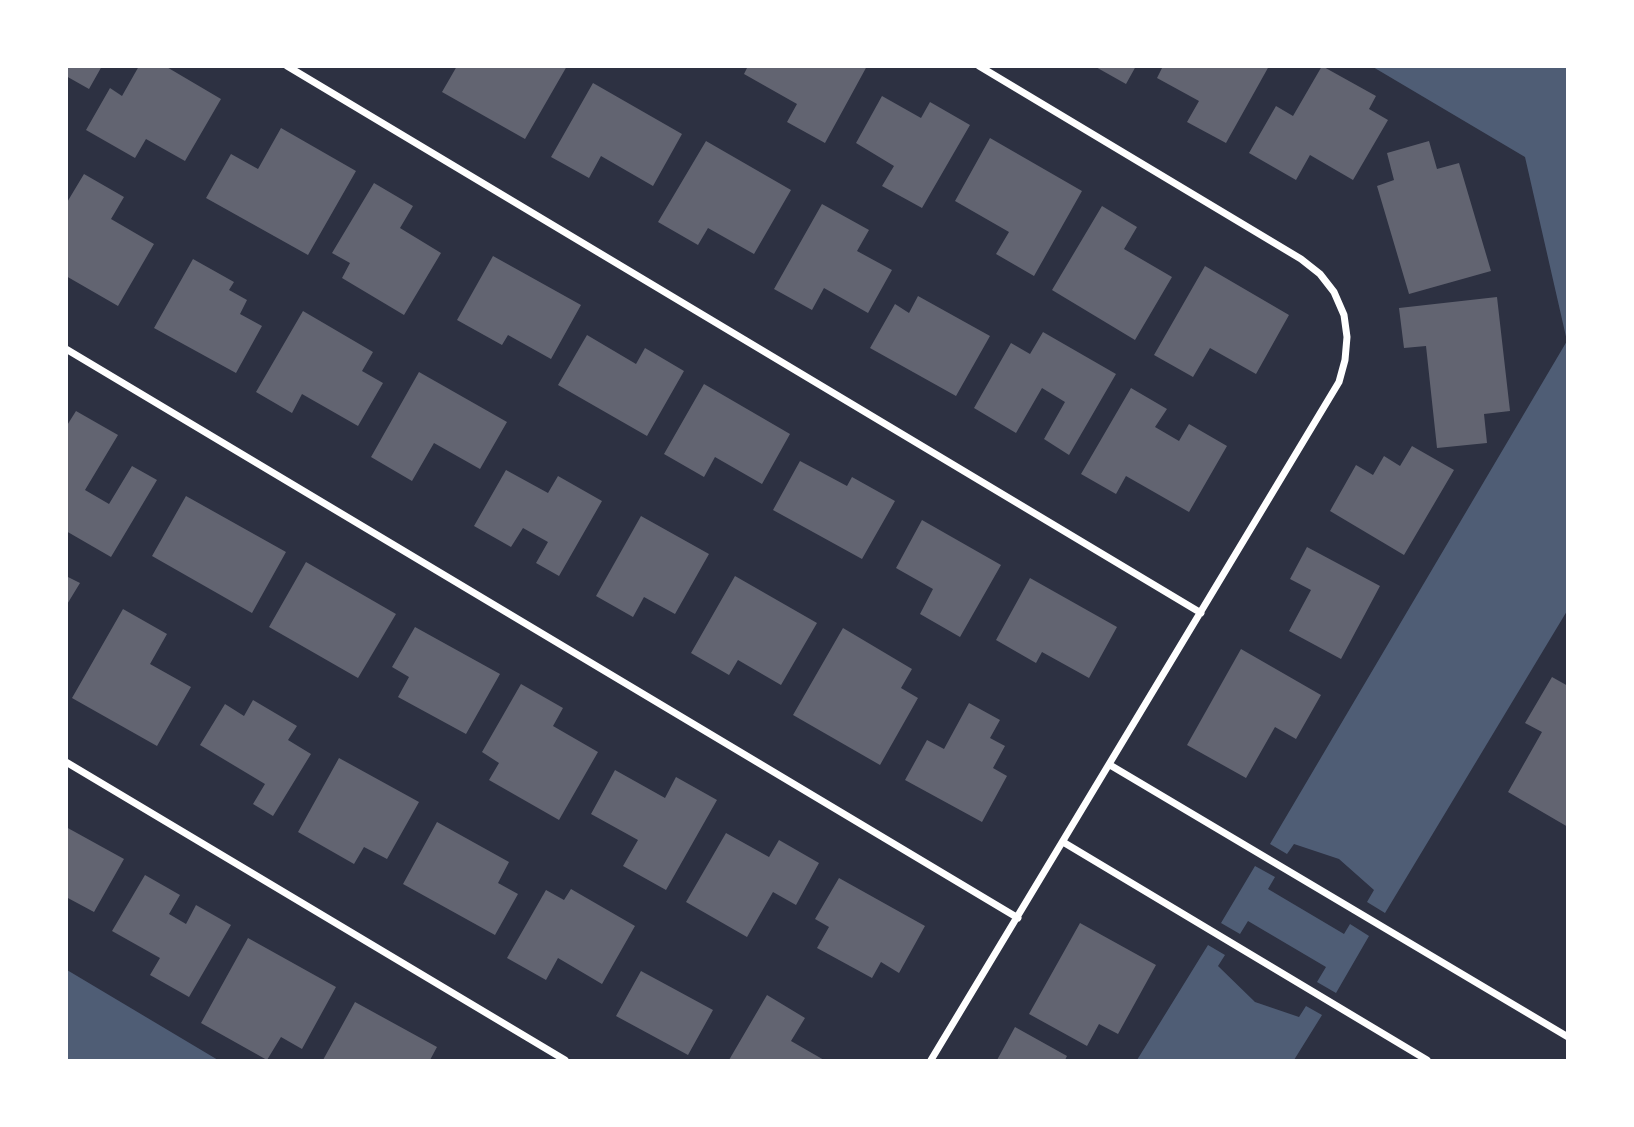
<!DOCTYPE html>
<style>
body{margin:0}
#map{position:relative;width:1634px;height:1127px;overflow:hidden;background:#2d3142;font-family:"Open Sans",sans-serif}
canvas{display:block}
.frame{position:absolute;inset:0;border:68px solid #fff;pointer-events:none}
</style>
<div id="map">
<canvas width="1634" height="1127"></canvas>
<div class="frame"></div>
</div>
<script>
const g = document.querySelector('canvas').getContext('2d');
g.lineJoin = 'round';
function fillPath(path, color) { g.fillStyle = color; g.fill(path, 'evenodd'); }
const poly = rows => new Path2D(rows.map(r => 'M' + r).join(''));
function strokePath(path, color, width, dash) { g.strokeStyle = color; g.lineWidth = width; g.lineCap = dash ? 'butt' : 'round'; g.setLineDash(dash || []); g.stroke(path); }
fillPath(poly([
 [1373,67,1568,67,1567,611,1385,913,1367,902,1374,890,1339,859,1294,844,1287,854,1270,844,1567,341,1525,157],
 [1255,866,1275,877,1268,889,1344,934,1350,924,1369,936,1336,993,1317,982,1326,967,1248,921,1240,934,1221,923],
 [1208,945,1225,955,1218,966,1255,1002,1299,1017,1306,1006,1322,1015,1294,1060,1137,1060],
 [66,970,67,970,218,1060,67,1060]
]), '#4f5d75');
fillPath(poly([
 [66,66,102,66,89,89,66,76],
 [139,66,165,66,221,99,185,161,146,139,135,158,86,130,110,88,122,96],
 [457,66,567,66,525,139,442,92],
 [748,66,867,66,825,143,787,122,797,104,744,74],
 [1094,66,1136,66,1126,84],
 [1163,66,1269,66,1226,143,1187,122,1199,101,1157,78],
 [1322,66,1376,96,1369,109,1388,120,1353,180,1310,155,1296,180,1249,153,1276,106,1293,116],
 [593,83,682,134,653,186,601,156,589,178,551,157],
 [882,96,921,118,930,102,970,125,922,208,882,186,894,166,856,143],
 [281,128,356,171,308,255,206,198,231,154,258,169],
 [990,138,1082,191,1034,276,996,254,1009,232,955,201],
 [706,141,791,190,754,254,708,228,698,245,658,222],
 [1429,141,1437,169,1459,163,1491,271,1409,294,1377,186,1394,180,1387,153],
 [84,174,124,197,111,219,154,244,118,306,66,276,66,204],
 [374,183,413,206,400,228,441,253,404,315,342,278,350,263,332,253],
 [822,204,869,230,857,251,892,270,868,313,824,288,812,310,774,289],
 [1102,206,1137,227,1124,249,1172,277,1135,340,1052,290],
 [493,256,581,305,551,359,508,335,502,345,457,320],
 [193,259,234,282,229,290,247,300,240,314,262,326,236,373,154,328],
 [1205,266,1289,315,1256,374,1210,348,1193,377,1154,355],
 [918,296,990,336,956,396,870,348,895,304,909,313],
 [1497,297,1510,411,1484,414,1487,443,1437,448,1426,346,1404,348,1399,308],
 [303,311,373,352,362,371,383,383,358,426,302,394,292,413,256,392],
 [1043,332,1116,374,1069,455,1044,439,1065,402,1042,388,1016,433,974,408,1011,343,1030,354],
 [587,335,636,364,645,348,684,371,647,436,558,385],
 [419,372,507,422,480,469,434,443,412,481,371,457],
 [704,384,790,434,762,484,715,457,704,477,664,454],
 [1131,388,1167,409,1155,427,1179,441,1189,424,1227,446,1189,512,1126,476,1116,494,1081,474],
 [76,411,118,435,85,490,109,504,132,466,157,480,111,557,66,531,66,427],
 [1412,446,1454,470,1404,555,1330,511,1356,465,1373,475,1384,456,1400,466],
 [800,461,847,486,852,477,895,501,862,559,773,510],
 [506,470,548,493,558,476,602,501,559,576,536,563,548,542,523,528,511,547,474,526],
 [186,496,286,552,252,613,152,556],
 [641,516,709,554,675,614,644,597,633,617,596,596],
 [922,520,1001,565,960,637,920,614,933,589,896,568],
 [1307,547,1380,586,1341,659,1289,631,1311,590,1290,579],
 [306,562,396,614,358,678,269,627],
 [66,576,80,583,66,606],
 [735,576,817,623,781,685,738,660,729,675,691,653],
 [1030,578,1117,627,1089,678,1042,652,1036,663,996,640],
 [123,609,167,634,150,664,191,687,157,746,72,698],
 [415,627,500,674,466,734,398,697,409,677,392,667],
 [843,628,912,669,901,688,918,698,880,765,793,715],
 [1241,649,1321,695,1296,739,1275,727,1246,778,1187,745],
 [1552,677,1568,686,1568,827,1508,792,1542,732,1525,723],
 [521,684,563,708,553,726,598,752,559,820,489,780,499,763,482,752],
 [253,700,297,726,288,740,311,754,273,816,253,804,265,784,200,745,225,704,244,716],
 [969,703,1000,720,990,738,1005,746,993,768,1007,776,982,822,905,780,927,740,944,749],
 [339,758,419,802,387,859,364,847,354,864,298,832],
 [615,770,665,798,676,777,717,800,666,890,623,866,638,840,591,814],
 [437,822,509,862,498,883,518,894,495,935,403,884],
 [66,827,124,859,94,912,66,897],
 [726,833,769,857,779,840,819,863,796,905,773,892,747,937,686,902],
 [145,875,180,895,169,914,186,924,196,905,231,925,189,997,150,975,160,958,112,931],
 [839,878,925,926,899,973,881,962,872,978,817,948,829,927,815,919],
 [571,889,635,926,602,984,558,958,546,980,507,958,546,890,564,900],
 [1080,923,1156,965,1118,1034,1099,1024,1087,1046,1029,1014],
 [248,938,336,987,302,1049,281,1037,267,1060,201,1023],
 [641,971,713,1010,688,1055,616,1016],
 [767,995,805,1018,791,1041,824,1060,729,1060],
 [355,1002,437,1047,430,1060,323,1060],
 [1015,1027,1067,1056,1065,1060,997,1060]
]), '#626471');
strokePath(poly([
 [287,66,1201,613],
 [66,349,1018,918],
 [66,762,565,1060],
 [1110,765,1568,1037],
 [1063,842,1427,1060],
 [931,1060,1339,382,1345,360,1347,337,1344,315,1334,292,1320,274,1301,259,979,66]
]), '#fff', 7);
</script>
